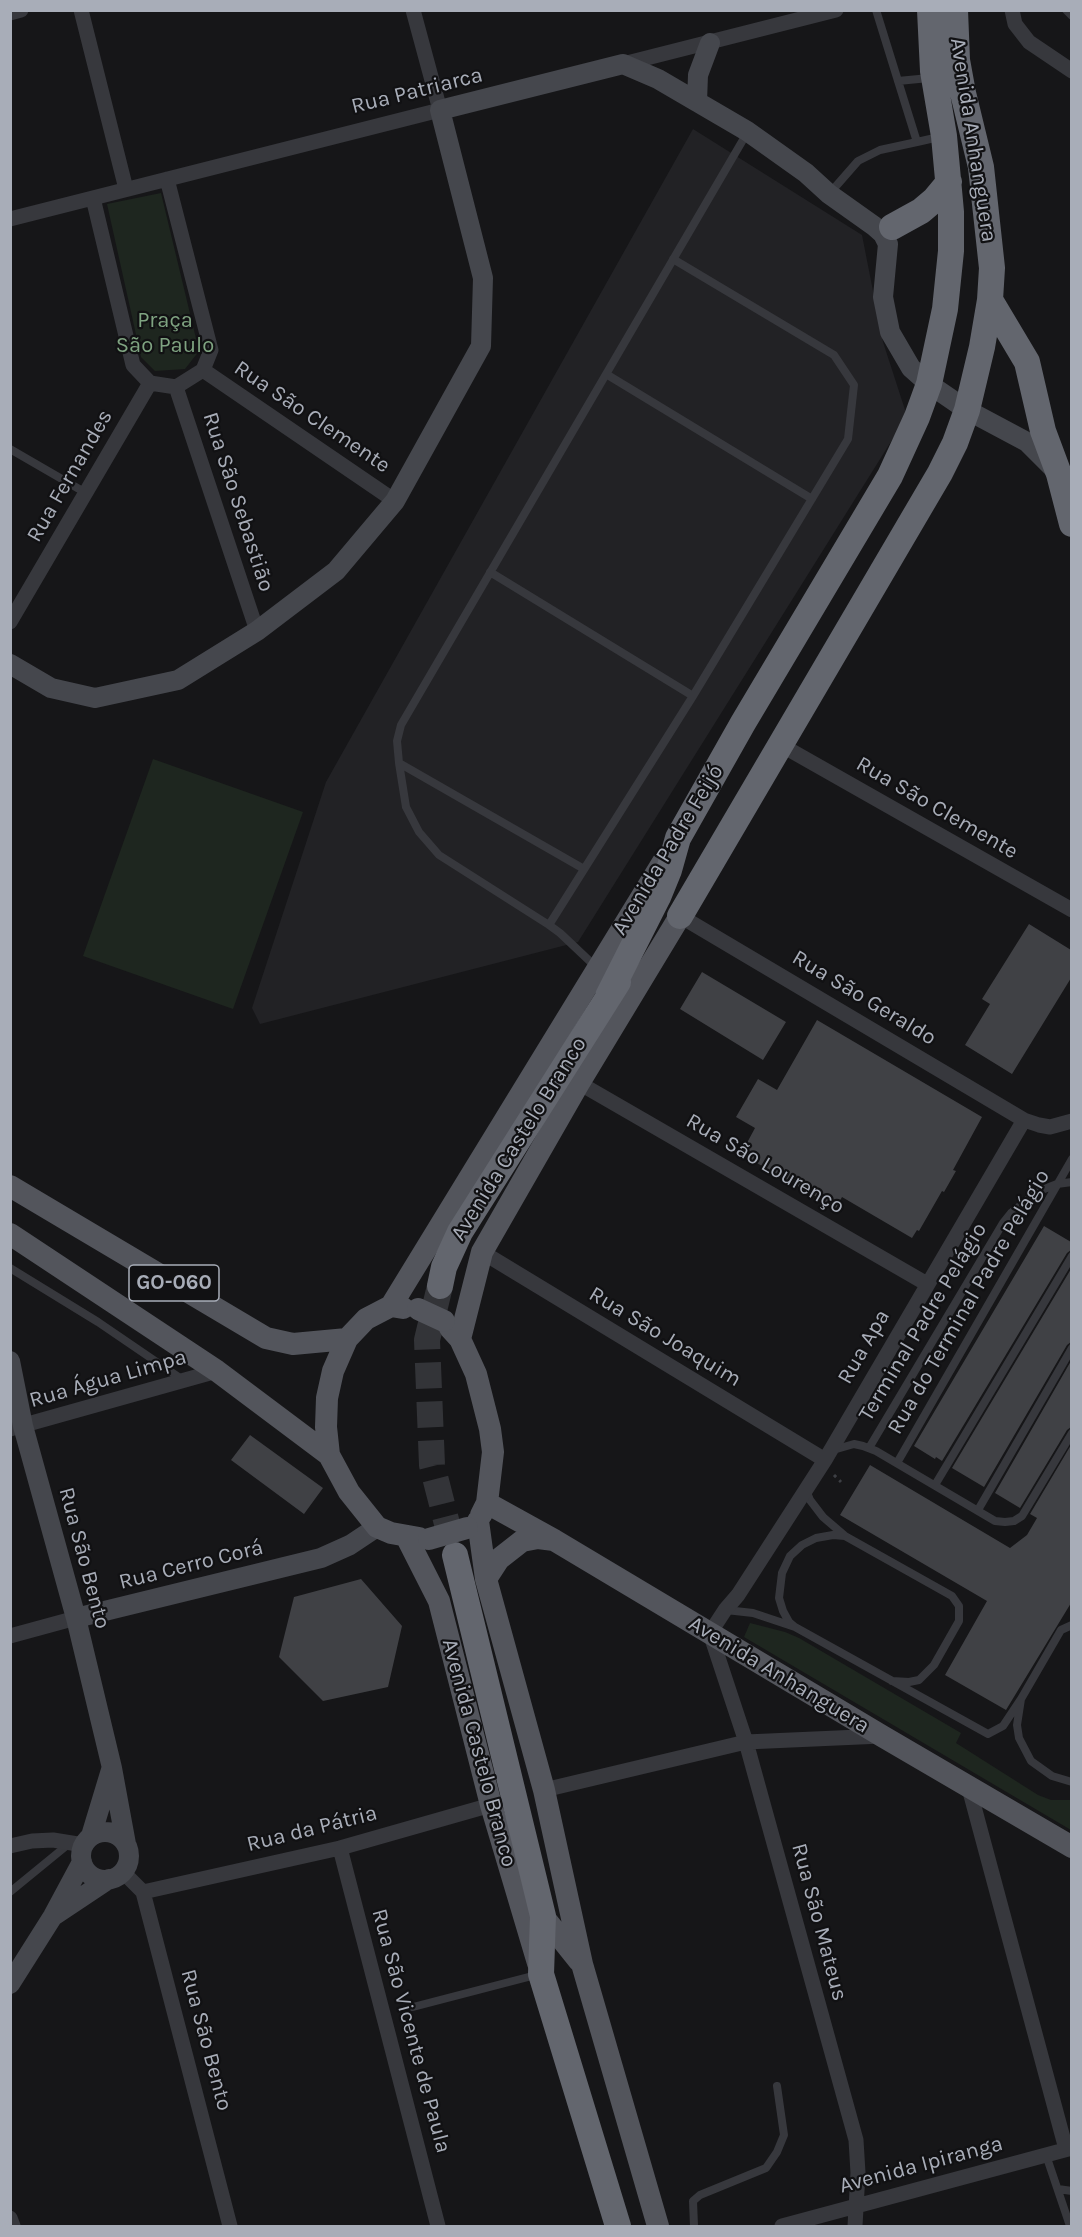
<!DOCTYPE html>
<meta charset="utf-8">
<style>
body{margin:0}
#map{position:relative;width:1082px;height:2237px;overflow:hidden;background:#161618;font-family:Karla,sans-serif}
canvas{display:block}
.frame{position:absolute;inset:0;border:12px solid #a8adb8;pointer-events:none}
</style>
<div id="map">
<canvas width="1082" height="2237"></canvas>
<div class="frame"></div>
</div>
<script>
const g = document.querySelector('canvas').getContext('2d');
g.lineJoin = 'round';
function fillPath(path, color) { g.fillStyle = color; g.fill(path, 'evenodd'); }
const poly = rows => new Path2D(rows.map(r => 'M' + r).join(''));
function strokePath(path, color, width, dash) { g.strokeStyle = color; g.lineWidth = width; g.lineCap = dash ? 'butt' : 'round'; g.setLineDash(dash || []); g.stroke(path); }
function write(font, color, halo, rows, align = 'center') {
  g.font = font + ' Karla,sans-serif'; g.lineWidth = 4.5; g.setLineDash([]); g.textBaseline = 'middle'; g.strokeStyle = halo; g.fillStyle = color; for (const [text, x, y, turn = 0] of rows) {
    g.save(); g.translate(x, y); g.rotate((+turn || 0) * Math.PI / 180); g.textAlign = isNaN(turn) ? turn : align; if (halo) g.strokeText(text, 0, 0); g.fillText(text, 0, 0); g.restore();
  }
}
fillPath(poly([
 [693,129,862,235,883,342,907,416,578,942,260,1024,252,1008,326,782]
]), '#222225');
fillPath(poly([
 [161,193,199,351,185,369,155,371,141,357,107,204],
 [153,759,303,812,233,1009,83,956],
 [750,1623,785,1632,799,1638,961,1733,956,1743,1038,1795,1051,1800,1071,1800,1071,1830,744,1637]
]), '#1e261f');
fillPath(poly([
 [1029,924,1071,950,1071,978,1012,1074,965,1045,990,1004,982,999],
 [702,972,786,1022,763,1060,680,1009],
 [817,1020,982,1117,953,1170,956,1171,944,1192,942,1191,919,1231,917,1230,912,1238,842,1197,836,1208,741,1154,755,1128,736,1117,758,1079,777,1090],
 [1044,1226,1071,1242,1071,1250,1067,1253,942,1461,936,1457,935,1459,914,1446],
 [1071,1269,1071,1342,1067,1345,984,1487,952,1468],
 [1071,1361,1071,1427,1067,1430,1020,1508,995,1493],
 [250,1435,323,1488,304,1514,231,1460],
 [1071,1445,1071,1603,1006,1710,945,1675,987,1601,840,1515,870,1465,1010,1548,1027,1535,1037,1518,1030,1514],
 [361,1579,402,1626,388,1687,323,1701,279,1657,294,1597]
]), '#404145');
strokePath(poly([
 [440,1286,427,1340,432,1465,455,1555]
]), '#333438', 26, [26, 13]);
strokePath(poly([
 [834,1475,841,1482]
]), '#3d3f44', 3, [3, 4.5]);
strokePath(poly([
 [1066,10,1072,16],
 [898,81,929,78],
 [917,142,939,137],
 [830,193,858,161,880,150,917,142,876,10],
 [606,374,812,499],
 [10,449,86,493],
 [490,572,693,696],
 [399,763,406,807,419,832,439,855,549,925,693,696,848,439,854,385,834,355,673,259],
 [584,869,399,763,397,741,401,725,747,133],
 [549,925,560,933,597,968],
 [10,1268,98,1322,183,1380],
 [869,1448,1003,1223,1011,1213,1039,1191,1057,1184,1072,1182],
 [833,1450,854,1444,863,1446,876,1451,995,1521,1005,1522,1014,1521,1022,1516,1072,1433],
 [897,1463,1072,1159],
 [935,1485,1072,1256],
 [806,1490,810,1500,823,1517,844,1535],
 [978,1510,1072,1348],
 [726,1610,753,1613,795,1627,988,1734,1003,1726,1021,1699],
 [1072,1625,1061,1630,1021,1699,1017,1725,1019,1738,1031,1761,1052,1776,1072,1782],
 [795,1627,789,1622,783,1611,779,1598,782,1573,790,1556,802,1545,816,1538,833,1535,845,1536,952,1596,959,1606,959,1621,934,1665,919,1680,909,1682,892,1681],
 [10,1892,65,1847],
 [413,2007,536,1975],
 [1046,2155,1070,2226],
 [1058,2189,1072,2191],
 [694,2226,693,2201,700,2195,766,2168,777,2152,784,2135,777,2086]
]), '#37383d', 8);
strokePath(poly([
 [81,10,126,189],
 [1012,10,1015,24,1029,42,1072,71],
 [10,13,21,10],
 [623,64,836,10],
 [93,198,133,365,150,383,176,387,203,370,211,350,167,179],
 [10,219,440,110,413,10],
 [203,370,395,501],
 [176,387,257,631],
 [10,622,150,383],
 [781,745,1072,910],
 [680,916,1024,1120,1039,1125,1050,1127,1072,1121],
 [579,1083,927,1284],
 [482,1252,825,1460],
 [10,1429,217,1371],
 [10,1636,76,1618],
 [969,1788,1066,2149],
 [544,1790,746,1742,882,1736],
 [10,1846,32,1841,53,1840,84,1845],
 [340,1848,438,2226],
 [123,1872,143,1892,230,2226],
 [143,1892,340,1848,491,1805],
 [10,2218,13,2226],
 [782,2226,1072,2148],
 [855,2226,858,2173,856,2140,746,1742,710,1633,725,1610,738,1595,825,1460,1024,1120]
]), '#37383d', 15);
strokePath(poly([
 [697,102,698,75,710,43],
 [10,664,51,688,95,698,178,680,257,631,336,571,395,501,481,346,483,278,440,110,623,64,658,79,747,131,806,173,829,194,874,226,883,234,888,244,883,297,890,332,911,368,929,384,967,410,1027,442,1055,470],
 [10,1361,23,1426,76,1618,112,1768,126,1844],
 [76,1618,321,1558,350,1545,377,1527],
 '81 1856a24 24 0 1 1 48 0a24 24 0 1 1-48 0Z',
 [91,1836,111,1770],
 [55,1915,109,1879],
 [10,1984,53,1916,82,1862]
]), '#45474d', 20);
strokePath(poly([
 [10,1186,266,1338,293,1344,347,1339],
 [10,1234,217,1371,329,1455],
 [391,1306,666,857],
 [403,1308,391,1306,366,1319,347,1339,333,1371,327,1398,326,1427,329,1455,349,1492,377,1527,391,1533,419,1538],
 [450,1328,460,1339,476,1374,490,1429,493,1452,487,1503,481,1515],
 [460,1339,482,1252,579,1083,680,916],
 [487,1503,554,1540,882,1736,1072,1847],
 [478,1521,486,1579,544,1790,582,1964,658,2226],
 [406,1536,439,1601,491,1805,538,1963],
 [486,1579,499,1559,522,1541,538,1538,554,1540],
 [543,1916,579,1961]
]), '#53555c', 22);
strokePath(poly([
 [892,227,921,211,934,200,949,182],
 [990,300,1027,362,1043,431,1059,474,1072,524],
 [680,916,940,473,955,443,967,410,982,347,990,300,992,268,981,167,963,93,957,60,955,10],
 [608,996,658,897,669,870,678,838,743,723,890,476,917,417,929,384,945,309,951,251,951,212,944,136,933,71,930,10],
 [440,1286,444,1267,460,1232,618,982],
 [455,1555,543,1916,541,1974,618,2226]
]), '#63666e', 26);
strokePath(poly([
 [418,1309,444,1321],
 [429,1539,467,1528]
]), '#53555c', 22);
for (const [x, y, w] of [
 [174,1283,90]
]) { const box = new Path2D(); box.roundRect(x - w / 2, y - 18, w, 36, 4.5); g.fillStyle = '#111113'; g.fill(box); strokePath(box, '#a8adb8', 1.5); }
write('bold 21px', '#a8adb8', null, [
 ["GO-060",174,1283]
]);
write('22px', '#a8adb8', '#111113', [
 ["Rua Patriarca",417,91,-14],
 ["Avenida Anhanguera",973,140,81],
 ["Rua São Clemente",312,417,34],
 ["Rua Fernandes",70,476,-60],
 ["Rua São Sebastião",238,502,72],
 ["Rua São Clemente",937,808,30],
 ["Avenida Padre Feijó",668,850,-59],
 ["Rua São Geraldo",864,998,31],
 ["Avenida Castelo Branco",519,1139,-58],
 ["Rua São Lourenço",765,1164,30],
 ["Rua do Terminal Padre Pelágio",969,1302,-60],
 ["Terminal Padre Pelágio",923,1322,-59],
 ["Rua São Joaquim",665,1337,31],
 ["Rua Apa",864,1347,-60],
 ["Rua Água Limpa",108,1379,-16],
 ["Rua São Bento",84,1558,75],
 ["Rua Cerro Corá",191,1565,-14],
 ["Avenida Anhanguera",779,1675,31],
 ["Avenida Castelo Branco",479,1753,75],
 ["Rua da Pátria",312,1829,-14],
 ["Rua São Mateus",819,1922,75],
 ["Rua São Vicente de Paula",411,2031,75],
 ["Rua São Bento",206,2040,75],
 ["Avenida Ipiranga",921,2165,-15]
]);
write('22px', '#7fa381', '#111113', [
 ["Praça",165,321],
 ["São Paulo",165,346]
]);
</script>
